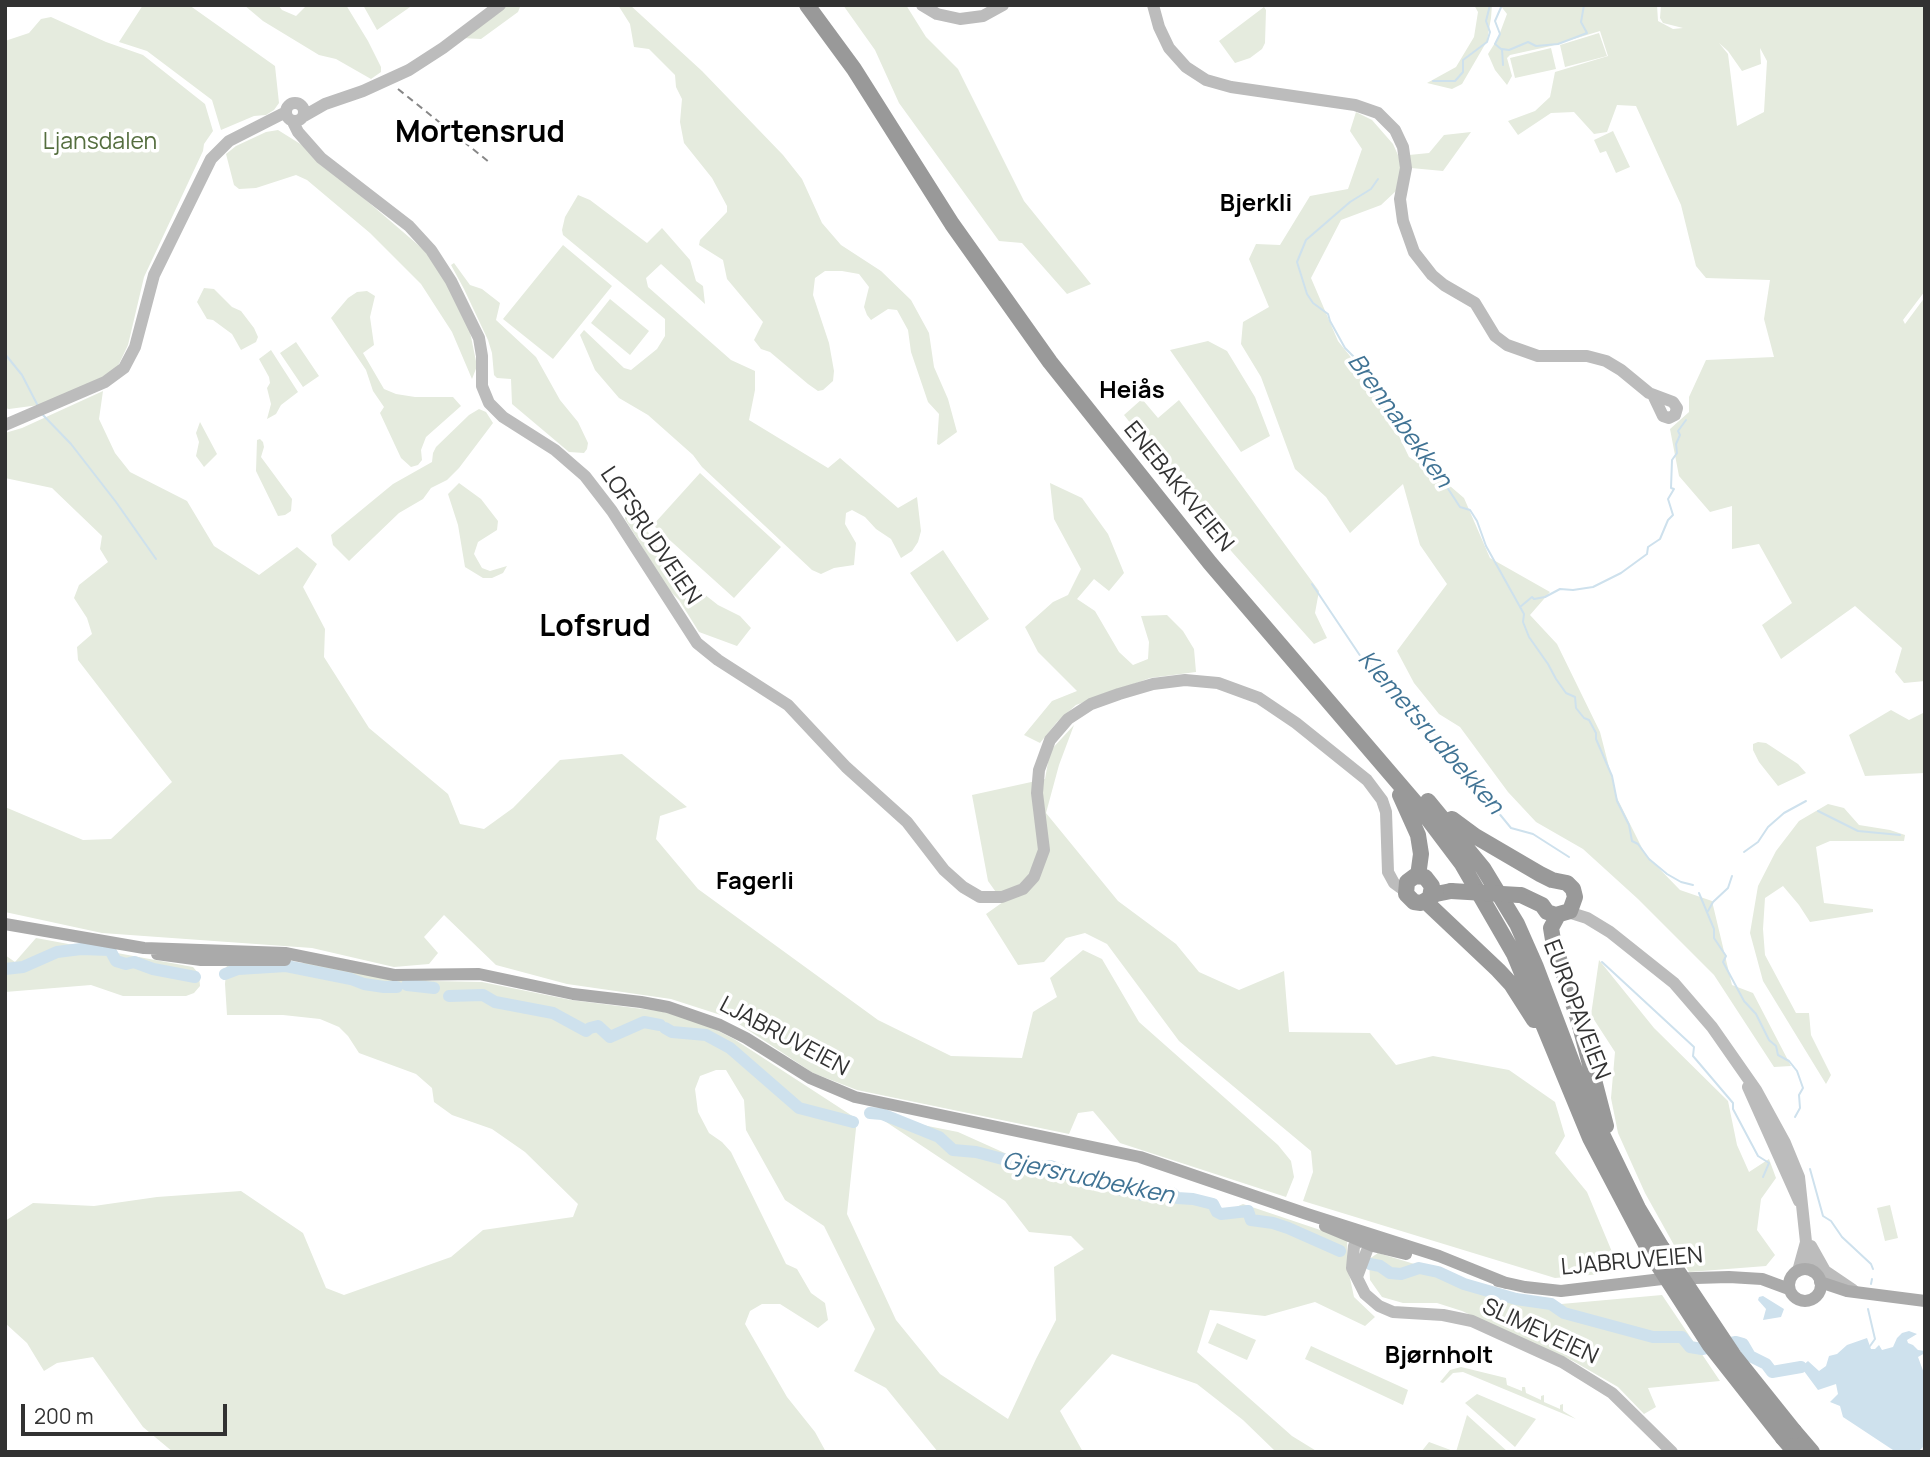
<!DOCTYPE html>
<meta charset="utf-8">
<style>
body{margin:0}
#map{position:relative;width:1930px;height:1457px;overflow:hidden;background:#fff;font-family:Manrope,sans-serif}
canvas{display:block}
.frame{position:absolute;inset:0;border:7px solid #323232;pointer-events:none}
.scale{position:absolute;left:21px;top:1404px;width:206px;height:32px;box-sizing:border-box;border:4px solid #323232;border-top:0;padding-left:9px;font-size:21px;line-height:24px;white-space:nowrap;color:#323232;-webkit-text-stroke:5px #fff;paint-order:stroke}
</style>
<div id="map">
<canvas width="1930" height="1457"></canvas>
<div class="frame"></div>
<div class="scale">200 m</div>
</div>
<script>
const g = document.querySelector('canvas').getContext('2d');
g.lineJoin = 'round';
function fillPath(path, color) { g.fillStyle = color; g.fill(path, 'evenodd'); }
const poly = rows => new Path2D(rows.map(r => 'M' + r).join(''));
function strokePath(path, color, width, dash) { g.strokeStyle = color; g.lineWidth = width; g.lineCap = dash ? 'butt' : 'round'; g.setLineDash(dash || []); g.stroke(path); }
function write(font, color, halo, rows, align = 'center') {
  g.font = font + ' Manrope,sans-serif'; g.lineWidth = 7; g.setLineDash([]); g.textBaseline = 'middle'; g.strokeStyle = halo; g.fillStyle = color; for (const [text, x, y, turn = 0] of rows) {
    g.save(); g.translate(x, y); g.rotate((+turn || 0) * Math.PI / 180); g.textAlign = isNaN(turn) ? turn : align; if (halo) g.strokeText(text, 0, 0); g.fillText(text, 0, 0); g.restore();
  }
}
fillPath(poly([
 [143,5,189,5,275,66,279,103,274,110,266,115,254,116,221,130,212,100,147,51,119,42],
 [244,5,278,5,282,10,296,16,307,5,346,5,368,41,381,67,381,72,371,79,336,59,319,55,263,21],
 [363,5,413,5,377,30],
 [505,5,519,5,520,7,518,12,481,39,461,38],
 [618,5,630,5,702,71,783,155,802,179,822,223,841,245,881,271,911,300,929,333,934,367,948,399,957,432,939,445,937,444,939,414,928,402,911,352,908,330,897,310,888,309,871,320,867,315,864,307,869,287,859,274,842,271,825,271,815,278,813,295,829,343,834,371,833,381,823,390,818,391,808,384,770,352,761,349,754,340,763,322,727,279,723,260,699,245,700,240,727,212,727,206,712,178,684,143,680,122,682,99,676,87,675,75,649,49,634,47,630,24],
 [843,5,906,5,926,37,958,69,1024,201,1091,284,1067,294,1022,243,999,241,899,103,875,50],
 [1474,5,1492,5,1491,18,1487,41,1462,84,1452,89,1427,83,1456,67,1474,37,1478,12],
 [1500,5,1657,5,1658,21,1673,29,1683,28,1663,23,1660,18,1661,5,1925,5,1925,291,1903,320,1905,324,1925,297,1925,681,1904,683,1895,672,1902,648,1855,606,1781,659,1762,625,1792,603,1759,544,1732,549,1732,506,1710,512,1679,476,1670,429,1689,412,1689,397,1706,360,1774,357,1764,319,1770,280,1706,278,1696,266,1681,205,1636,106,1617,105,1607,132,1594,134,1574,112,1551,113,1518,135,1508,121,1535,111,1550,97,1555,72,1608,56,1600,31,1551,46,1510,55,1507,58,1512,76,1507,85,1495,70,1488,54,1498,38,1507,14],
 [1719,43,1728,51,1742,71,1761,64,1760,48,1767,61,1764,112,1737,126,1728,54],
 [1264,7,1266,10,1265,43,1262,49,1250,58,1235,63,1219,41],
 [51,17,106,42,143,55,205,104,213,131,204,144,203,151,144,277,128,345,118,366,103,377,39,405,9,409,5,408,5,41,29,33,41,19],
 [1599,33,1607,56,1565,67,1560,45],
 [1551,48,1556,69,1515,78,1510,58],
 [1356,112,1372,120,1393,144,1402,164,1396,191,1381,205,1341,220,1311,278,1338,341,1377,390,1409,457,1436,474,1464,498,1490,558,1550,592,1530,615,1557,644,1600,732,1617,798,1645,854,1680,890,1712,901,1732,985,1753,993,1791,1066,1774,1067,1714,975,1638,899,1583,849,1536,822,1508,792,1460,727,1439,714,1414,683,1397,651,1447,584,1420,545,1403,484,1350,533,1326,497,1295,469,1261,377,1241,344,1243,322,1269,307,1249,259,1256,244,1280,245,1310,196,1348,189,1362,149,1350,131],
 [278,130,302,145,424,250,444,277,470,332,477,366,472,379,452,332,421,284,370,233,307,180,296,175,256,188,239,189,234,185,226,154,236,146,266,132],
 [1613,131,1630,167,1616,173,1606,151,1600,153,1594,140],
 [1471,132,1443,171,1411,168,1409,155,1429,153,1444,135],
 [578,195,590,200,647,243,662,228,690,260,696,281,703,286,705,304,661,264,646,278,648,287,731,360,755,371,755,390,749,420,828,468,840,458,898,508,917,497,921,531,918,542,912,551,901,558,891,539,876,529,865,517,852,510,846,513,845,524,856,543,854,565,834,568,821,574,812,570,702,467,693,455,648,415,619,398,595,370,580,335,584,330,624,368,631,370,657,349,665,336,665,319,563,235,562,230,565,217],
 [563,245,612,286,553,359,503,319],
 [454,263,470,285,482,289,500,303,496,320,536,357,560,400,578,422,588,443,587,449,584,453,569,452,512,404,511,379,497,378,494,375,492,353,488,340,464,289,451,265],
 [204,288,214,289,232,307,241,311,254,328,258,337,256,342,241,350,232,334,213,320,207,319,197,302],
 [367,291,375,296,370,317,374,345,363,353,384,389,396,394,415,397,453,397,461,406,426,437,421,450,422,460,418,465,411,467,401,458,380,413,384,407,373,391,366,370,331,318,348,298,357,292],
 [610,299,649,331,630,355,591,323],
 [1208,341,1227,351,1255,397,1270,436,1241,452,1170,350],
 [296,342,319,376,303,387,280,353],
 [271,350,298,392,281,405,276,414,267,419,271,404,267,388,270,383,269,377,259,359],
 [103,391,99,419,115,453,130,472,187,501,214,546,259,575,297,547,317,564,303,587,325,629,324,657,369,728,448,794,460,824,484,829,513,808,560,760,622,754,687,807,660,816,656,839,698,889,878,1020,951,1056,1022,1058,1033,1012,1057,997,1050,978,1083,950,1102,959,1139,1022,1278,1145,1291,1161,1294,1177,1286,1197,1120,1143,1093,1111,1078,1113,1069,1134,857,1090,813,1073,730,1018,671,999,567,984,496,965,444,915,424,937,438,953,429,964,394,967,312,948,102,933,5,912,5,807,83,840,111,839,172,782,78,660,77,647,92,634,87,618,74,598,79,585,108,562,100,549,102,536,52,488,5,478,5,433,22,428],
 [1142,399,1158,418,1179,400,1319,591,1315,613,1327,638,1314,644,1232,552,1124,415],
 [479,409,486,412,493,423,459,468,447,480,431,488,423,499,399,513,349,561,333,545,331,535,393,484,432,462,433,453,436,447,469,415],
 [200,422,217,454,204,467,196,456,199,442,196,433],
 [260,439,263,442,264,447,261,457,292,499,291,511,285,515,278,516,256,471,257,440],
 [700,473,781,547,734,598,653,525],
 [459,483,481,499,498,521,497,530,478,542,474,554,482,568,490,571,507,566,503,573,492,578,483,578,465,567,458,525,448,494],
 [1050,483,1082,498,1108,534,1124,573,1109,591,1094,579,1077,599,1095,611,1119,652,1133,665,1148,659,1149,642,1141,616,1167,615,1183,631,1194,649,1196,672,1150,678,1076,705,1057,722,1040,743,1024,735,1052,701,1077,691,1038,652,1025,627,1053,602,1068,595,1081,569,1054,519],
 [633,509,640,517,654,543,673,564,704,594,718,605,740,616,751,628,737,646,699,632,679,600,668,589,625,519,625,513],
 [943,550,989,619,957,642,910,573],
 [1891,710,1909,720,1925,712,1925,773,1865,776,1849,735],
 [1074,725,1059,765,1046,813,1118,901,1176,944,1199,972,1239,990,1284,971,1289,1032,1370,1033,1396,1065,1433,1056,1509,1070,1555,1102,1565,1136,1555,1153,1587,1192,1615,1259,1613,1273,1555,1278,1303,1201,1313,1172,1311,1151,1179,1041,1107,944,1085,933,1066,938,1044,962,1018,965,986,914,1003,902,988,881,972,795,1045,779,1050,751],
 [1758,742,1766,743,1798,764,1806,773,1778,786,1759,762,1753,750,1753,744],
 [1828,804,1844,808,1859,825,1890,830,1905,835,1904,841,1830,841,1816,847,1824,903,1873,909,1873,912,1810,922,1799,905,1783,886,1765,898,1763,929,1765,955,1796,1013,1809,1013,1811,1035,1831,1075,1826,1084,1763,981,1750,933,1758,886,1776,851,1799,821],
 [36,938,193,967,199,974,200,986,194,993,186,996,123,996,91,985,5,992,5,955,15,962],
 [1599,960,1654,1028,1728,1101,1737,1145,1749,1172,1769,1159,1776,1178,1761,1199,1757,1230,1775,1255,1766,1266,1689,1272,1645,1193,1618,1133,1611,1098,1615,1052,1591,1015],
 [227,963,311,963,432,981,482,982,571,1000,659,1011,697,1020,734,1039,857,1119,847,1214,896,1320,940,1374,1008,1419,1036,1359,1056,1320,1054,1267,1084,1249,1071,1236,1029,1232,1005,1201,877,1116,958,1132,1027,1163,1229,1210,1243,1204,1347,1239,1348,1269,1354,1297,1375,1317,1365,1326,1315,1302,1265,1316,1210,1310,1197,1352,1292,1436,1318,1452,1276,1452,1243,1420,1197,1384,1112,1354,1060,1411,1083,1452,938,1452,886,1388,854,1371,875,1329,824,1226,785,1200,746,1130,744,1100,726,1070,716,1070,700,1076,695,1089,698,1112,709,1133,722,1142,731,1152,786,1264,797,1269,811,1293,825,1303,828,1320,818,1328,780,1304,762,1304,750,1311,745,1324,787,1397,815,1432,826,1452,173,1452,143,1427,93,1357,57,1363,44,1371,27,1343,5,1323,5,1221,33,1203,94,1206,157,1197,241,1191,303,1233,326,1288,344,1295,451,1257,483,1230,573,1217,578,1204,525,1152,492,1129,452,1115,434,1102,432,1088,416,1074,359,1053,348,1036,339,1027,320,1019,283,1015,227,1015,225,984],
 [1890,1205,1898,1238,1885,1241,1877,1208],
 [1378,1253,1550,1305,1662,1295,1720,1381,1648,1388,1656,1407,1644,1414,1618,1387,1573,1361,1462,1311,1437,1303,1403,1303,1382,1297,1370,1280,1369,1259],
 [1217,1323,1256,1340,1247,1360,1208,1343],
 [1311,1346,1408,1390,1403,1405,1305,1359],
 [1461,1367,1506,1378,1507,1385,1522,1391,1522,1387,1525,1387,1526,1393,1541,1400,1541,1396,1544,1395,1544,1402,1560,1409,1560,1405,1563,1404,1563,1411,1576,1419,1463,1372,1453,1373,1443,1383,1440,1382,1450,1370],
 [1477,1394,1536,1419,1515,1447,1465,1403],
 [1467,1415,1508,1452,1421,1452,1429,1442,1456,1452]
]), '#e5ebde');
fillPath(poly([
 [1763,1296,1784,1309,1781,1317,1763,1320,1766,1309,1758,1300,1759,1297],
 [1909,1331,1917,1334,1907,1340,1908,1343,1913,1345,1918,1350,1925,1351,1925,1353,1918,1357,1925,1376,1925,1452,1922,1452,1923,1447,1918,1452,1896,1452,1843,1417,1840,1406,1830,1402,1838,1394,1836,1384,1818,1390,1801,1367,1808,1361,1819,1371,1826,1366,1829,1356,1837,1354,1847,1345,1867,1338,1871,1349,1875,1349,1879,1345,1882,1350,1893,1347,1897,1338,1902,1333]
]), '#cee1ed');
strokePath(poly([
 [1501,49,1495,44,1500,34,1495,21,1502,5],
 [1503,65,1502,49,1509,50,1528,42,1536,46,1558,44,1587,33,1581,22,1584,5],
 [1433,81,1455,81,1463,72,1463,60,1487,42,1490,32,1486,21,1490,5],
 [1378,179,1371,189,1350,202,1306,240,1297,262,1307,294,1313,303,1328,314,1330,321,1345,348,1355,358,1358,369,1390,406,1397,422,1406,431,1426,467,1443,481,1460,507,1470,510,1477,521,1486,546,1524,614,1523,622,1529,637,1548,664,1556,679,1566,693,1575,697,1576,708,1584,718,1589,720,1596,733,1596,739,1612,776,1617,801,1629,825,1632,841,1638,844,1649,859,1667,874,1681,882,1693,885],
 [5,354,22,375,38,406],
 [42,414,71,444,116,502,156,559],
 [1312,584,1363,660,1388,678,1511,828,1533,834,1569,857],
 [1520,607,1532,597,1534,599,1545,597,1560,589,1573,590,1593,587,1621,573,1647,554,1648,547,1660,539,1668,520,1673,515,1668,499,1674,489,1671,488,1672,460,1677,453,1676,444,1680,435,1678,431,1686,420],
 [1818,811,1858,831,1900,835],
 [1744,852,1758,842,1768,827,1784,813,1806,801],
 [1699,893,1714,929,1714,938,1726,956,1723,962,1744,1001,1756,1014,1769,1040,1776,1046,1778,1055,1789,1061,1797,1071,1803,1088,1799,1095,1800,1108,1795,1117],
 [1708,911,1713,902,1728,888,1732,876],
 [1602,962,1694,1047,1693,1056,1733,1103,1733,1109,1758,1156,1769,1163,1763,1177],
 [1810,1169,1823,1216,1831,1221,1842,1237,1871,1264,1873,1269],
 [1871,1284,1872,1279],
 [1868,1309,1875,1339,1870,1346]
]), '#cee1ed', 2);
strokePath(poly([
 [5,969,23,967,57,952,81,949,110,950,116,961,126,964,134,962,153,969,195,977],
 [225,974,238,969,286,966,351,979,364,984,384,987,397,987],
 [407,985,434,988],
 [449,996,483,995,495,1002,553,1013,586,1031,590,1028,598,1026,610,1037,644,1022,660,1025],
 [665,1028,672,1032,706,1035,730,1048,799,1108,853,1122],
 [870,1113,882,1114,939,1137,953,1150,976,1152,1033,1167,1050,1166,1061,1170,1068,1175,1104,1180,1113,1187,1121,1190,1130,1188,1142,1195,1150,1192,1172,1193,1177,1198,1193,1199,1213,1204,1217,1212,1221,1214,1248,1211,1251,1220,1273,1223,1288,1228,1340,1251],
 [1370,1264,1380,1266,1390,1273,1401,1274,1419,1268,1438,1272,1464,1284,1516,1299,1551,1304,1564,1313,1653,1337,1682,1337,1690,1347,1702,1349,1736,1342,1743,1344,1750,1356,1766,1364,1772,1372,1801,1367]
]), '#cee1ed', 12);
strokePath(poly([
 [922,5,937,14,960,19,983,16,1003,5],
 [1153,5,1159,27,1169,48,1186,67,1206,80,1231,87,1355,105,1378,113,1395,130,1403,147,1406,168,1400,199,1403,221,1414,252,1432,275,1444,285,1475,303,1495,336,1507,345,1538,356,1587,356,1606,361,1621,370,1649,393,1673,402,1677,408,1675,415,1669,418,1663,416,1653,395],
 '286 112a9 9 0 1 1 18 0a9 9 0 1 1-18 0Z',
 [304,116,325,104,363,91,409,70,443,48,500,5],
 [293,122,298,132,321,158,409,226,431,250,451,281,479,338,482,356,482,386,489,403,503,417,555,450,585,476,612,511,697,643,718,660,788,705,846,767,907,822,944,870,963,887,980,897,1002,897,1023,889,1034,877,1044,850,1037,793,1039,770,1050,740,1068,719,1091,704,1119,694,1153,684,1185,680,1218,683,1259,698,1296,723,1367,780,1382,800,1386,812,1388,872,1394,883,1405,891],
 [5,425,105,382,124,368,135,347,154,275,211,159,229,141,286,112],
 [1568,912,1587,918,1610,932,1674,983,1712,1027,1756,1090,1785,1143,1799,1177,1806,1242,1812,1271],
 [1748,1087,1799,1201],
 [1365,1235,1354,1246,1352,1268,1365,1294,1379,1306,1393,1312,1443,1315,1472,1321,1562,1362,1612,1393,1672,1452],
 [1811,1246,1825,1271,1853,1290],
 [1798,1271,1806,1242],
 [1357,1277,1369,1245,1368,1235]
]), '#bcbcbc', 12);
strokePath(poly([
 [5,924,144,948,285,953,394,975,479,974,573,994,641,1002,668,1007,720,1025,746,1038,810,1078,855,1097,1140,1157,1307,1214,1439,1256,1506,1283],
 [157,954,201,960,285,960],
 [1325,1226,1373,1246,1406,1254],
 '1789 1285a16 16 0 1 1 32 0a16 16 0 1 1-32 0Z',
 [1498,1281,1525,1287,1561,1291,1662,1279,1729,1277,1762,1279,1789,1289],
 [1820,1282,1847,1291,1925,1301]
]), '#aaa', 12);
strokePath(poly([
 [807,5,854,69,952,224,1050,362,1210,563,1419,807,1462,864,1514,954,1590,1138,1651,1254],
 [1400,795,1418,835,1421,854,1418,876],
 [1428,801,1483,868,1517,924,1536,967,1583,1091,1602,1134,1638,1208,1662,1248],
 [1452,819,1475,836,1540,874,1552,880,1567,883,1573,889,1575,897,1570,911,1556,915,1547,912,1542,905,1521,895],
 [1430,897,1432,886,1425,877,1415,876,1407,882,1406,894,1414,902,1421,903,1436,894,1451,891],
 [1425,901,1498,970,1511,984,1534,1020],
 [1558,915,1551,928,1553,940,1579,1022,1606,1126],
 [1794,1431,1812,1452],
 [1783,1438,1795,1452]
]), '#999', 16);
strokePath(poly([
 [398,89,489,162]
]), '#878787', 2, [7, 5]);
strokePath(poly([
 [1451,891,1519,895],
 [1662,1248,1734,1356,1794,1431],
 [1651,1254,1709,1344,1783,1438]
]), '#999', 16);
write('23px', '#556e3f', '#fff', [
 ["Ljansdalen",100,143]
]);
write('23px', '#323232', '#fff', [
 ["ENEBAKKVEIEN",1178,487,51],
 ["LOFSRUDVEIEN",650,536,56],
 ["EUROPAVEIEN",1576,1010,69],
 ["LJABRUVEIEN",784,1037,28],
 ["LJABRUVEIEN",1632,1262,-5],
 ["SLIMEVEIEN",1540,1332,25]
]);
write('bold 24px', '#000', '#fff', [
 ["Bjerkli",1256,204],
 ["Heiås",1132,391],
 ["Fagerli",755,882],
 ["Bjørnholt",1439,1356]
]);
write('italic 24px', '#407394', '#fff', [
 ["Brennabekken",1399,421,54],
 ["Klemetsrudbekken",1430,733,49],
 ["Gjersrudbekken",1088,1179,12]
]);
write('bold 30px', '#000', '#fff', [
 ["Mortensrud",480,134],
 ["Lofsrud",595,628]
]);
</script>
